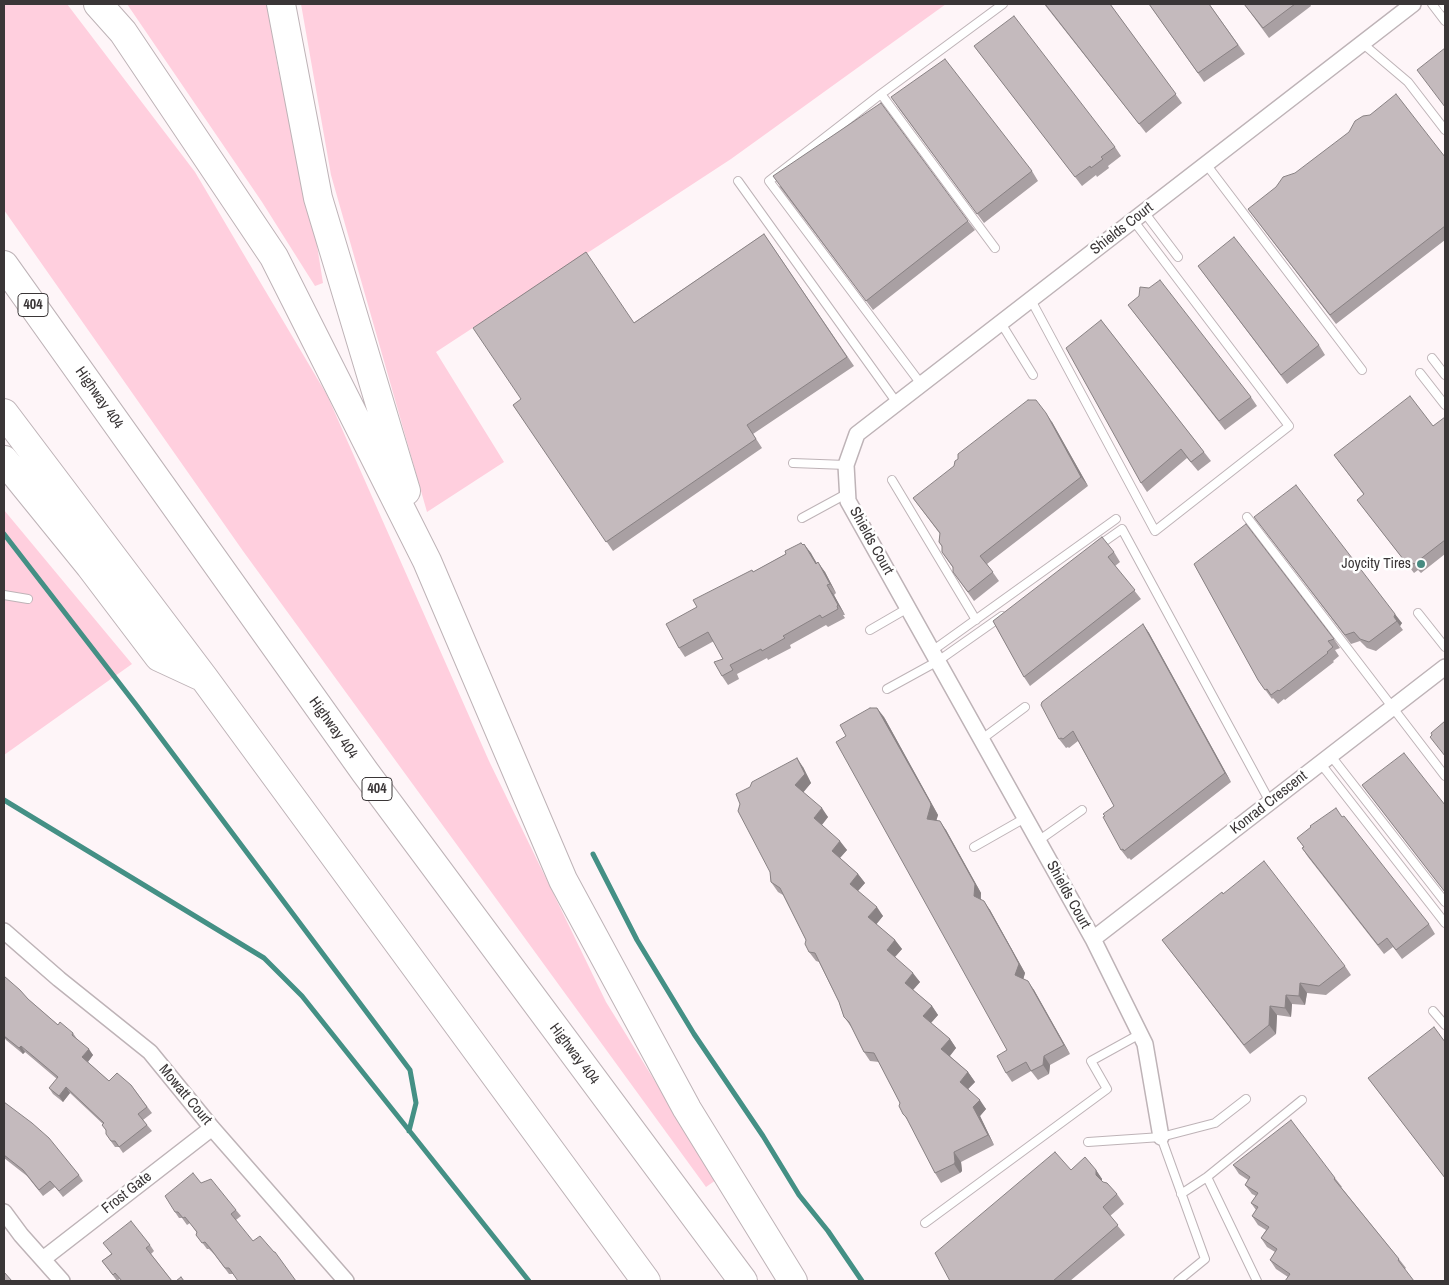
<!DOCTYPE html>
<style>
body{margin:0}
#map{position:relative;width:1449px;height:1285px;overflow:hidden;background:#fef5f8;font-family:"Archivo Narrow",sans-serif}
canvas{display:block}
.frame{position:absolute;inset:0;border:5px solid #3a3637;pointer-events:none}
</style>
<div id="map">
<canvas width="1449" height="1285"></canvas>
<div class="frame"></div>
</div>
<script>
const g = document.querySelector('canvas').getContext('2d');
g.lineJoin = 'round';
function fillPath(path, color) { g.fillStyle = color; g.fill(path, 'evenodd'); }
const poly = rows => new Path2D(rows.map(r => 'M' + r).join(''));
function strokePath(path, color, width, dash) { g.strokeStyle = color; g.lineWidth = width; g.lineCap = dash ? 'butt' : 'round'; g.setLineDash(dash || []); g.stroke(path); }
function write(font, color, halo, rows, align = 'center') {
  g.font = font + ' "Archivo Narrow",sans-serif'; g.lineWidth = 5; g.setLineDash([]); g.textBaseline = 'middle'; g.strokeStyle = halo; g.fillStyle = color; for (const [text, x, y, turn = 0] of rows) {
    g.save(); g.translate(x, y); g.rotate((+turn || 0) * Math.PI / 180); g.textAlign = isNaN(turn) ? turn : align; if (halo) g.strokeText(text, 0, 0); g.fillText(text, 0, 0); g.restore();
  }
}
fillPath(poly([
 [4,4,67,4,195,172,327,395,489,761,606,1002,716,1180,706,1187,243,551,4,210],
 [127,4,267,4,278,68,316,239,323,283,315,286,262,202],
 [301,4,946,4,731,159,436,352,504,462,427,512,331,175],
 [4,510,132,664,4,755]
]), '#ffcfde');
strokePath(poly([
 [4,534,137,706,410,1070,416,1103,409,1131],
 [4,800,264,958,302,996,529,1281],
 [593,854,637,940,694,1034,763,1136,799,1195,828,1231,862,1281]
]), '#449085', 5);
const lane = poly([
 [1432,4,1445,21],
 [1443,4,1445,7],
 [1362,43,1408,82,1445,130],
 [881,94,995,248],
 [1206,164,1362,370],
 [738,181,897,403],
 [1144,212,1178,257],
 [1031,300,1155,531,1289,426,1133,220],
 [1001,323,1033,375],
 [1432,358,1445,375],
 [1420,373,1445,405],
 [921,384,769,181,881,94,1003,4],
 [793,463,846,465],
 [892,480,976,620],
 [1247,517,1445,776],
 [802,518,848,493],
 [1098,546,1122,529,1270,802],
 [4,595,28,599],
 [1418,613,1445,647],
 [870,630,908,608],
 [932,651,1116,519],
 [887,689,938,661,1002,616],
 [982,739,1025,707],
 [1331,756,1445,902],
 [1321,764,1445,923],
 [1038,841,1082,810],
 [974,847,1025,818],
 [1433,1011,1445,1025],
 [1161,1137,1205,1259,1178,1281],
 [1088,1142,1161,1137,1215,1123,1246,1099],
 [1207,1177,1257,1281],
 [1181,1194,1207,1177,1302,1100],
 [925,1223,1107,1089,1091,1061,1140,1034]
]);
const street = poly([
 [4,931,59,979,150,1052,212,1128,346,1281],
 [1093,939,1445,667],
 [1161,1137,1145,1044,1093,939,848,501,846,465,857,434,1413,4],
 [4,1212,21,1235,62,1281],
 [43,1259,212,1128]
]);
const highway = poly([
 [98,4,123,32,274,257,427,561,563,880,687,1109,793,1281],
 [281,4,318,198,406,491],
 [4,265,365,772,743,1281],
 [4,413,204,678,646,1281],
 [4,460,90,566,159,657,200,676]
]);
strokePath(lane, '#beb3b7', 10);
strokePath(street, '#beb3b7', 18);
strokePath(highway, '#beb3b7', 30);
strokePath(lane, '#fff', 8);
strokePath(street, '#fff', 15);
strokePath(highway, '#fff', 28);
fillPath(poly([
 [1044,4,1110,4,1182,103,1146,133],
 [1149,4,1209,4,1245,54,1204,82],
 [1244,4,1310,4,1311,6,1269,38],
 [974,46,1115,147,1121,156,1108,166,1109,168,1097,177,1096,175,1082,186],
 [897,106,1032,171,1038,181,984,223],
 [1445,157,1445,240,1336,324,1248,209],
 [779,186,968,221,975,230,873,310],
 [764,234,854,366,753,434,762,448,613,551,513,405],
 [1198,266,1319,345,1325,355,1287,384],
 [1128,305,1251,397,1257,406,1225,430],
 [1101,320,1211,461,1198,471,1187,458,1147,492,1141,483],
 [1445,418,1445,554,1421,573,1418,570,1414,573,1357,500,1364,495,1334,455,1433,426],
 [1052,422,1088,486,987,564,999,581,974,601,953,572,953,568,942,552,942,547,939,542,940,534,913,498],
 [1254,517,1402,623,1400,626,1403,630,1376,651,1367,648,1360,641,1351,644],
 [804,544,817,563,825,572,836,593,834,595,845,615,843,615,845,618,828,627,826,625,790,645,791,648,768,660,767,658,737,674,739,679,728,685,722,676,723,659,714,641,685,657,679,648,697,607,753,572],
 [1114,552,1120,562,1115,566,1141,599,1030,686,1024,677,993,621],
 [1194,564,1334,639,1340,648,1335,650,1339,656,1333,661,1334,662,1285,700,1284,699,1278,704,1273,698,1272,699,1258,680],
 [1143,624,1149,633,1231,782,1131,860,1129,858,1128,859,1121,850,1105,816,1114,806,1078,741,1069,748,1068,747,1066,748,1059,739],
 [884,717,938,815,936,821,946,830,981,893,981,900,990,910,1025,973,1023,979,1034,990,1070,1054,1050,1065,1049,1074,1038,1080,1031,1071,1012,1082,1006,1073,1007,1050],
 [803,767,811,783,803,792,828,817,822,825,847,850,840,858,858,874,865,883,858,891,883,916,876,924,895,940,902,949,895,957,920,982,913,990,932,1006,938,1015,931,1023,950,1039,956,1048,950,1056,968,1072,975,1082,968,1089,986,1109,980,1116,994,1145,961,1162,962,1171,960,1173,941,1183,935,1173,910,1123,903,1114,900,1103,879,1062,870,1061,864,1052,852,1028,844,1017,839,1002,819,962,816,961,809,952,806,940,783,895,778,892,771,882,770,872],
 [1362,785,1445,805,1445,892,1369,794],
 [1297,838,1429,924,1435,934,1402,959,1393,947,1384,954,1308,857,1302,848,1304,847],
 [1223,894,1345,966,1351,975,1326,995,1307,993,1305,1005,1292,1004,1291,1017,1277,1015,1276,1034,1250,1054,1162,940],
 [4,976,28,999,58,1025,73,1033,77,1039,93,1055,88,1062,109,1081,131,1085,152,1113,143,1120,152,1131,123,1153,119,1147,115,1147,110,1140,103,1124,70,1093,63,1102,53,1094,49,1088,57,1079,25,1052,23,1054,6,1040,4,1037],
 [1445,1042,1445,1178,1368,1078],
 [4,1102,79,1175,83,1181,63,1197,55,1187,43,1196,27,1176,4,1158],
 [1233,1165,1335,1178,1342,1187,1341,1187,1399,1259,1406,1268,1405,1269,1288,1277,1276,1269,1270,1260,1275,1252,1267,1247,1261,1238,1266,1230,1258,1225,1252,1216,1256,1210,1251,1203,1256,1196,1252,1194,1245,1185,1248,1180,1239,1174],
 [1071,1170,1096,1170,1102,1179,1102,1182,1117,1194,1124,1204,1110,1216,1125,1235,1070,1281,950,1281],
 [236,1210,241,1216,236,1220,233,1274,229,1274,214,1254,209,1249,207,1249,201,1241,196,1235,197,1233,190,1223,187,1225,182,1218,179,1218,175,1212],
 [150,1245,154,1251,151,1254,172,1281,121,1281,120,1279,117,1281,102,1261,111,1254]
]), '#a9a0a3');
fillPath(poly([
 [1046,413,1052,422,1088,486,1081,477],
 [804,544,811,553,822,573,816,564],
 [818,562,825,572,836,593,830,584],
 [827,585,834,595,845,615,838,605],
 [1395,614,1402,623,1400,626,1394,617],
 [1143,624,1149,633,1231,782,1225,773],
 [877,708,884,717,938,815,934,828,927,819],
 [797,758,803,767,811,783,802,794,795,785],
 [822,808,828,817,820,827,814,818],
 [940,821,946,830,981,893,980,905,974,896],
 [840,841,847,850,838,860,832,851],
 [858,874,865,883,856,893,850,884],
 [984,901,990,910,1025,973,1022,984,1015,975],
 [877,907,883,916,875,926,868,917],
 [895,940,902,949,893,959,887,950],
 [913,973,920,982,911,992,905,983],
 [1028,981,1034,990,1070,1054,1064,1045],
 [1300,983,1307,993,1305,1005,1299,996],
 [1286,995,1292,1004,1291,1017,1285,1008],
 [932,1006,938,1015,929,1025,923,1016],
 [1270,1006,1277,1015,1276,1034,1269,1025],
 [950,1039,956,1048,948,1058,941,1049],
 [21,1046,25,1052,23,1054,19,1048],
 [89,1049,93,1055,87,1063,82,1057],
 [1044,1056,1050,1065,1049,1074,1043,1065],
 [968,1072,975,1082,966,1091,960,1082],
 [66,1087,70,1093,63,1102,59,1096],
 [980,1100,986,1109,980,1116,994,1145,988,1135,973,1107],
 [954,1152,961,1162,962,1171,960,1173,954,1164],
 [1096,1170,1102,1179,1102,1184,1096,1175]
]), '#898284');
const building = poly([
 [1045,4,1110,4,1176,94,1139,124,1045,4],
 [1149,4,1209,4,1238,45,1198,73,1149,4],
 [1244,4,1295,4,1263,28,1244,4],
 [1014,16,1115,147,1101,157,1103,159,1091,168,1090,166,1075,177,974,46,1014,16],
 [1445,48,1445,107,1417,70,1445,48],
 [945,59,1032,171,977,214,891,97,945,59],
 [1396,94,1445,157,1445,226,1330,315,1248,209,1276,187,1283,177,1295,173,1349,132,1355,121,1363,116,1370,115,1396,94],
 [881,103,968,221,866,301,773,176,881,103],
 [764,234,847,357,747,425,756,439,606,542,513,405,521,399,473,328,586,252,634,323,764,234],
 [1234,237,1319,345,1281,375,1198,266,1234,237],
 [1160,280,1251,397,1219,421,1128,305,1139,296,1140,287,1149,288,1160,280],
 [1101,320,1204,452,1191,462,1181,449,1141,483,1066,348,1101,320],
 [1410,396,1433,426,1445,417,1445,540,1414,564,1411,561,1407,564,1357,500,1364,494,1334,455,1410,396],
 [1028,400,1036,400,1046,413,1081,477,980,556,993,572,968,592,953,572,953,567,942,552,942,546,939,542,940,533,913,498,954,466,955,461,958,459,958,454,1028,400],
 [1296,485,1395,614,1394,617,1397,621,1369,642,1360,639,1354,632,1345,635,1254,517,1296,485],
 [1246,524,1334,639,1328,641,1333,647,1327,652,1328,653,1279,691,1278,690,1271,695,1267,689,1265,690,1258,680,1194,564,1246,524],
 [1102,537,1114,552,1108,557,1135,590,1024,677,993,621,1102,537],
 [801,543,803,545,804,544,816,564,818,562,830,584,827,585,838,605,837,606,838,609,822,618,820,615,783,636,785,638,762,651,761,649,730,665,733,670,722,676,714,662,723,659,708,632,679,648,666,624,697,607,693,600,752,570,753,572,786,554,785,551,801,543],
 [1143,624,1225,773,1124,851,1123,849,1121,850,1103,817,1105,816,1103,814,1114,806,1073,731,1063,739,1061,738,1059,739,1041,705,1042,702,1143,624],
 [870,708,877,708,930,802,931,805,927,819,940,821,975,884,974,896,984,901,1011,949,1019,964,1015,975,1028,981,1064,1045,1044,1056,1043,1065,1031,1071,1026,1062,1006,1073,997,1056,1007,1050,836,742,846,736,840,725,870,708],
 [1445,721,1445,756,1430,737,1432,735,1431,733,1445,721],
 [1404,753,1445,805,1445,892,1362,785,1404,753],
 [797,758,805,774,795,785,822,808,814,818,840,841,832,851,858,874,850,884,877,907,868,917,895,940,887,950,913,973,905,983,932,1006,923,1016,950,1039,941,1049,968,1072,960,1082,980,1100,973,1107,988,1135,954,1152,955,1162,954,1164,935,1173,906,1117,903,1114,899,1106,900,1103,874,1053,864,1052,849,1022,844,1017,839,1002,815,953,809,952,805,944,806,940,780,888,771,882,770,872,738,811,740,804,736,794,750,787,752,782,797,758],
 [1336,808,1342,817,1344,816,1429,924,1396,950,1387,938,1378,945,1302,848,1304,847,1297,838,1311,827,1310,826,1336,808],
 [1264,861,1345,966,1319,986,1300,983,1299,996,1286,995,1285,1008,1270,1006,1269,1025,1244,1045,1162,940,1222,892,1223,894,1264,861],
 [4,976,20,990,28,999,58,1025,60,1022,73,1033,72,1035,89,1049,82,1057,109,1081,117,1073,131,1085,147,1107,138,1114,147,1125,119,1147,115,1141,111,1141,106,1134,106,1130,102,1125,104,1123,66,1087,59,1096,49,1088,58,1077,21,1046,19,1048,4,1036,4,976],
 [1434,1027,1445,1042,1445,1178,1368,1078,1434,1027],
 [4,1102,32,1123,49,1138,79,1175,59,1191,50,1181,39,1190,23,1170,4,1155,4,1102],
 [1291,1120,1335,1178,1334,1179,1399,1259,1398,1260,1414,1281,1285,1281,1290,1274,1270,1260,1277,1249,1261,1238,1269,1227,1252,1216,1258,1207,1251,1203,1258,1193,1245,1185,1250,1177,1233,1165,1291,1120],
 [1055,1152,1071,1170,1085,1157,1096,1170,1096,1175,1103,1182,1107,1183,1117,1194,1103,1207,1118,1225,1053,1281,950,1281,935,1253,1055,1152],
 [193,1173,201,1183,211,1179,236,1210,231,1214,253,1241,260,1236,274,1252,275,1252,296,1281,238,1281,229,1268,225,1268,210,1248,205,1242,202,1243,196,1235,197,1232,185,1217,183,1218,178,1212,175,1212,165,1196,193,1173],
 [131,1221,150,1245,146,1248,172,1281,122,1281,115,1273,113,1275,102,1261,112,1254,103,1243,131,1221],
 [4,1272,12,1281,4,1281,4,1272],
 [181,1277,184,1281,176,1281,181,1277]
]);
fillPath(building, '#c4babd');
strokePath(building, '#898284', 1);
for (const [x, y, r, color] of [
 [1421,564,5,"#468b81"]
]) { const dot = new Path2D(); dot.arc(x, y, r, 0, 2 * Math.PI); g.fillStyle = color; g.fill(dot); strokePath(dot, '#fff', 2); }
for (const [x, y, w] of [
 [33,305,30],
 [377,789,30]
]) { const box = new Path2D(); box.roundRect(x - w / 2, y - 11.5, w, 23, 4); g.fillStyle = '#fff'; g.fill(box); strokePath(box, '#3a3637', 1); }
write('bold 14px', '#3a3637', null, [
 ["404",33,305],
 ["404",377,789]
]);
write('15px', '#3a3637', '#fff', [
 ["Shields Court",1122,229,-38],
 ["Highway 404",99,398,55],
 ["Shields Court",871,541,61],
 ["Highway 404",333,728,54],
 ["Konrad Crescent",1269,803,-38],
 ["Shields Court",1068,895,61],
 ["Highway 404",574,1054,53],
 ["Mowatt Court",185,1095,50],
 ["Frost Gate",127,1193,-38]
]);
write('15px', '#3a3637', '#fff', [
 ["Joycity Tires",1411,564]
], 'right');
</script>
